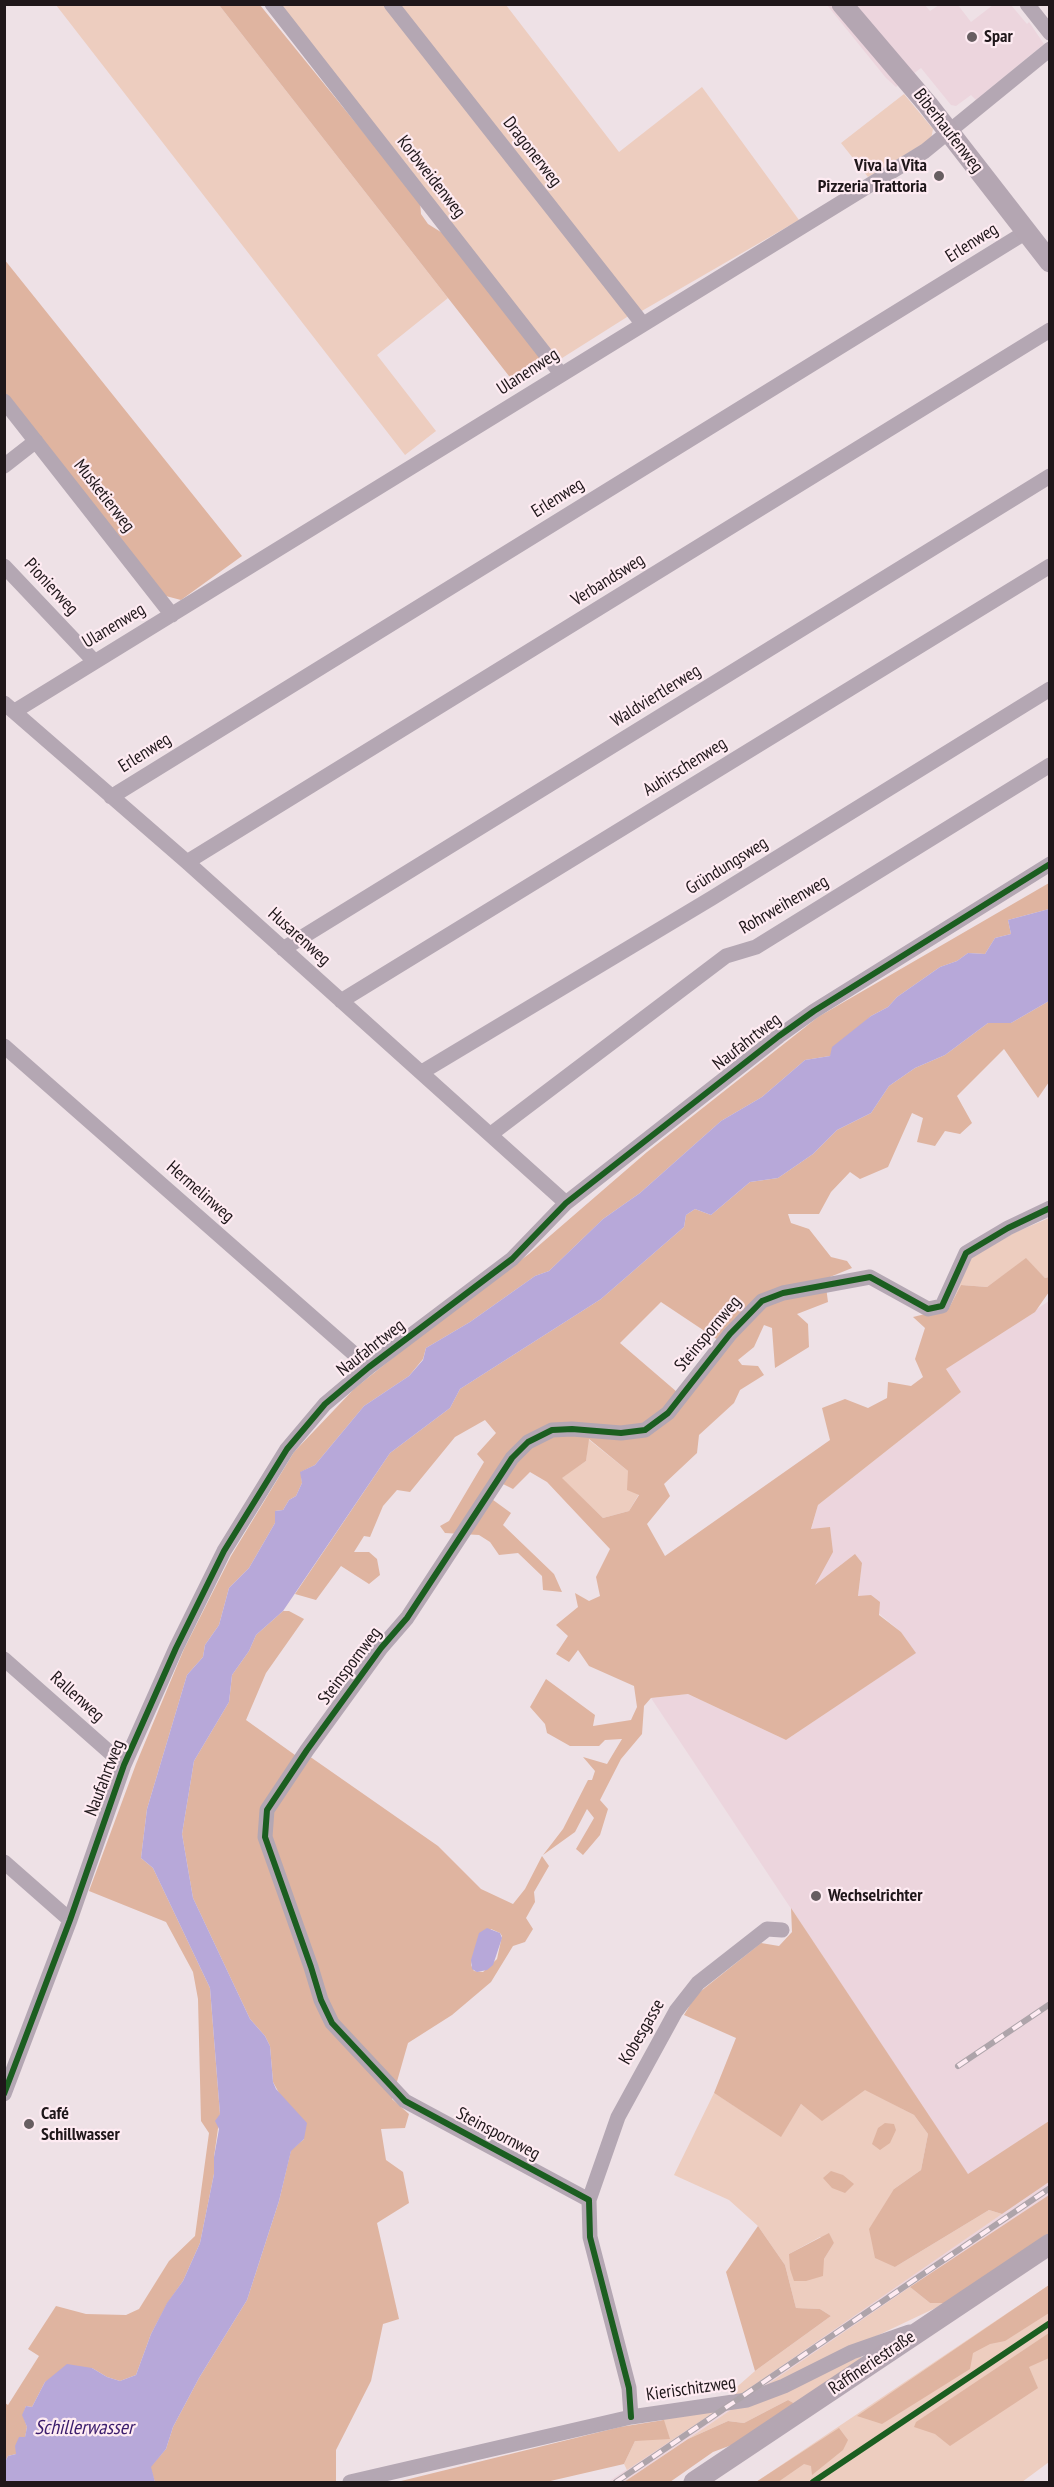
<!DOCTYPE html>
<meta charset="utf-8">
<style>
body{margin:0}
#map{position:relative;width:1054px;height:2487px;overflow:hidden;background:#eee1e6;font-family:"PT Sans Narrow",sans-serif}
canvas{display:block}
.frame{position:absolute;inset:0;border:6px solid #1f171a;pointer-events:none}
</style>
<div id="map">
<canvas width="1054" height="2487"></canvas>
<div class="frame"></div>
</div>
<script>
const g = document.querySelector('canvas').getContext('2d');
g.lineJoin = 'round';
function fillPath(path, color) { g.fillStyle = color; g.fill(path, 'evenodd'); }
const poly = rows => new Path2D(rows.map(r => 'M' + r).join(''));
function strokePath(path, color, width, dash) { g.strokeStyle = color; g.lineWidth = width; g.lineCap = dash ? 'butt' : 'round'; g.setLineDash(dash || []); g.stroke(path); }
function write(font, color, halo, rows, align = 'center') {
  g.font = font + ' "PT Sans Narrow",sans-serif'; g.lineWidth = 4.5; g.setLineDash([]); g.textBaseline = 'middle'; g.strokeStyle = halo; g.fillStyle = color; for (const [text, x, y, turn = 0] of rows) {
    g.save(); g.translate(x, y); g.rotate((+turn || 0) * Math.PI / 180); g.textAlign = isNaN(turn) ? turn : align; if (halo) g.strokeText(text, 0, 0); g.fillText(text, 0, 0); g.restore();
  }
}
fillPath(poly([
 [827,5,925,5,930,11,939,5,958,5,971,22,993,5,1011,5,1027,24,1029,22,1044,44,976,100,971,95,956,106,951,105,921,68,896,87,886,78],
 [1049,1301,1049,2121,968,2175,651,1698,688,1694,786,1740,915,1653,901,1632,858,1596,862,1563,814,1587,811,1530,818,1505,961,1392,946,1369],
 [1049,2182,1049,2195,624,2482,608,2482]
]), '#ecd5dd');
fillPath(poly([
 [56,5,219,5,448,298,377,355,436,431,405,455],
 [278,5,384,5,628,315,627,317,559,360],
 [397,5,506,5,619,152,702,87,799,220,640,312],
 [904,94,933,129,931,139,868,177,841,143],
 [1049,1218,1049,1277,1045,1278,1026,1259,987,1287,961,1285,949,1308,958,1278,969,1259,1014,1233],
 [588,1439,628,1471,639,1494,629,1511,603,1518,561,1478,586,1461],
 [865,2089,914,2115,928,2134,921,2170,894,2189,895,2267,989,2210,1002,2214,735,2398,730,2393,755,2371,831,2316,820,2309,796,2308,785,2265,758,2226,729,2200,674,2175,714,2093,781,2136,801,2104,822,2120],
 [820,2237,834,2243,824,2259,789,2254],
 [1049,2285,1049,2462,1022,2482,756,2482],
 [910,2287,930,2303,946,2303,752,2395],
 [861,2356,861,2360,797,2405,788,2400,744,2423,728,2421,688,2439,735,2407],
 [717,2410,627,2470,624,2464,635,2441,664,2419]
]), '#edcdbf');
fillPath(poly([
 [219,5,260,5,420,202,421,214,428,224,444,234,536,350,541,362,539,372,516,385],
 [4,259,242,556,181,600,162,595,5,395],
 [1049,883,1049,909,1008,920,1011,934,995,938,985,954,968,953,957,961,940,967,897,997,888,1007,871,1016,830,1056,805,1060,762,1097,721,1121,640,1193,603,1219,549,1271,535,1276,470,1322,426,1348,423,1359,409,1376,364,1406,315,1465,301,1472,302,1483,296,1496,289,1500,283,1510,275,1511,275,1523,249,1568,229,1588,219,1625,205,1645,203,1657,187,1675,147,1809,141,1858,153,1868,210,1988,220,2114,214,2157,214,2174,200,2243,183,2281,167,2304,151,2334,136,2375,120,2381,107,2377,92,2368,45,2382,32,2407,26,2406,23,2415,27,2427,25,2438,16,2454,8,2456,5,2462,5,2403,8,2405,39,2356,28,2349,56,2306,86,2314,126,2315,139,2309,169,2261,195,2236,209,2133,201,2121,198,1999,193,1972,166,1922,89,1891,136,1764,184,1649,231,1556,294,1452,354,1389,445,1316,529,1254,647,1152,818,1017],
 [1049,1001,1049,1082,1038,1098,1004,1049,957,1096,972,1123,960,1134,945,1131,935,1146,917,1142,923,1118,912,1113,888,1167,860,1179,850,1172,831,1192,819,1214,788,1214,791,1223,809,1229,831,1257,847,1261,852,1268,825,1279,828,1302,797,1314,808,1324,809,1347,775,1368,772,1328,764,1325,754,1347,738,1360,742,1365,758,1366,764,1375,740,1390,734,1403,699,1435,697,1453,664,1484,670,1496,647,1524,665,1556,830,1440,822,1408,845,1399,868,1408,887,1398,888,1382,911,1386,923,1377,915,1359,925,1328,913,1317,949,1308,961,1285,987,1287,1026,1258,1045,1278,1049,1277,1049,1292,1035,1312,946,1369,961,1392,818,1505,811,1529,830,1527,833,1552,815,1585,855,1554,862,1563,858,1596,871,1595,880,1602,879,1615,901,1632,916,1653,786,1740,688,1694,651,1698,644,1706,642,1734,621,1759,600,1800,608,1809,600,1835,583,1855,576,1849,594,1818,587,1809,575,1832,543,1855,563,1829,588,1780,592,1780,595,1771,583,1757,607,1764,622,1739,605,1740,599,1746,570,1746,547,1733,545,1724,530,1707,546,1679,595,1715,593,1726,631,1720,637,1707,634,1686,589,1666,578,1650,569,1662,556,1654,568,1636,556,1625,578,1607,575,1593,589,1601,600,1596,596,1577,610,1549,547,1482,530,1472,513,1489,499,1482,489,1497,511,1513,503,1525,554,1574,562,1592,543,1590,542,1576,518,1553,499,1555,490,1542,479,1535,445,1533,440,1526,449,1521,484,1462,477,1454,496,1433,485,1420,455,1437,410,1492,397,1490,383,1506,370,1537,364,1536,354,1552,369,1552,377,1559,380,1575,369,1584,341,1566,316,1600,295,1594,390,1453,450,1408,460,1389,601,1299,684,1227,686,1215,695,1209,711,1215,750,1182,778,1178,813,1154,837,1130,871,1113,889,1086,915,1068,945,1055,988,1023,1011,1023],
 [661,1302,718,1340,677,1392,620,1343],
 [589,1439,628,1471,627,1490,639,1495,629,1511,603,1518,562,1478,586,1461],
 [283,1611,289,1611,304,1619,266,1673,246,1720,295,1755,309,1756,438,1846,481,1889,513,1904,525,1889,542,1856,549,1866,534,1892,535,1902,526,1918,533,1929,525,1942,513,1946,491,1982,452,2015,408,2043,392,2099,409,2114,405,2128,381,2129,386,2160,403,2172,409,2203,377,2223,399,2319,383,2324,371,2381,336,2450,336,2482,155,2482,150,2467,166,2449,173,2427,199,2378,247,2300,279,2201,291,2150,304,2139,273,2082,270,2046,265,2036,250,2019,193,1898,182,1834,194,1761,229,1702,232,1675,249,1651,256,1635],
 [491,1929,500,1933,502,1936,497,1959,483,1972,474,1971,471,1965,474,1952],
 [791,1908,968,2174,1049,2121,1049,2182,1002,2214,989,2210,895,2267,875,2258,869,2229,894,2189,921,2170,928,2134,914,2115,865,2090,822,2121,801,2104,781,2137,714,2093,736,2038,684,2015,696,1995,761,1943,779,1946,792,1932],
 [885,2123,894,2124,896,2130,890,2143,880,2150,872,2144,878,2128],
 [831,2171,843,2175,854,2184,845,2193,832,2188,823,2178],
 [1049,2195,1049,2234,946,2303,930,2303,910,2287],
 [758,2226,785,2265,796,2308,820,2309,831,2316,755,2371,726,2272],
 [829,2233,834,2243,824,2259,823,2276,806,2281,794,2281,790,2269,789,2254],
 [1049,2285,1049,2313,1005,2341,990,2344,973,2353,970,2369,882,2424,857,2416],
 [1049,2333,1049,2358,1029,2367,1038,2388,950,2446,935,2434,914,2427,916,2422],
 [788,2400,797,2405,737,2443,713,2452,670,2482,624,2482,688,2439,728,2421,744,2423],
 [664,2420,670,2439,635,2441,624,2464,546,2482,397,2482,620,2427],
 [839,2428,848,2440,843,2450,812,2475,811,2466,804,2464,778,2482,756,2482]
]), '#dfb4a0');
fillPath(poly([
 [1049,909,1049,1001,1011,1023,988,1023,945,1055,915,1068,889,1086,871,1113,837,1130,813,1154,778,1178,750,1182,711,1215,695,1209,686,1215,684,1227,601,1299,460,1389,450,1408,390,1453,283,1611,256,1635,249,1651,232,1675,229,1702,194,1761,182,1834,193,1898,250,2019,265,2036,270,2046,273,2082,276,2089,307,2123,304,2139,291,2151,279,2201,247,2300,199,2378,173,2427,166,2449,151,2467,155,2482,5,2482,5,2462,8,2456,16,2454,15,2446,19,2437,25,2437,27,2427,22,2415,26,2406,32,2407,45,2382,67,2364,92,2368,107,2377,120,2381,136,2375,151,2334,167,2303,183,2281,200,2243,214,2174,214,2157,219,2129,215,2121,220,2114,210,1988,153,1868,141,1858,147,1809,187,1675,203,1657,205,1645,219,1625,229,1588,249,1568,275,1523,275,1511,283,1510,289,1500,296,1496,302,1483,300,1472,315,1465,364,1406,409,1376,423,1360,426,1348,470,1322,535,1276,549,1271,603,1219,640,1193,721,1121,762,1097,805,1060,830,1056,832,1047,871,1016,888,1007,897,997,940,967,957,961,968,953,985,954,995,938,1011,934,1008,920],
 [487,1928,500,1933,502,1938,493,1965,487,1970,477,1972,472,1969,471,1960,479,1933]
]), '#b7a8d9');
strokePath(poly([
 [272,4,561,374],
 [391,4,642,323],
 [1027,4,1050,33],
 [4,401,172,615],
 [4,466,36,441],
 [4,566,94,661],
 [4,703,187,862,566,1203],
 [15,711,925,151,1050,49],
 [111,797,1026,232],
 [187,862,1050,330],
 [283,949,1050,476],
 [341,1001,1050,566],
 [4,1046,369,1367],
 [422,1072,712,898,1050,689],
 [491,1134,726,956,756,947,1050,765],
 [4,1659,124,1765],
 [4,1862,70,1920],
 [4,2094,70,1920,124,1765,176,1648,224,1551,287,1449,325,1404,369,1367,512,1259,566,1203,779,1036,814,1011,1050,864],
 [589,2200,618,2117,676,2011,698,1983,767,1929,782,1930],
 [631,2417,629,2388,590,2237,589,2200,405,2101,332,2023,321,2000,311,1967,265,1837,267,1810,307,1750,381,1648,407,1618,512,1458,528,1442,552,1430,572,1429,621,1433,645,1430,668,1413,730,1334,762,1301,783,1293,870,1277,928,1309,942,1306,966,1253,1008,1228,1050,1208],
 [350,2482,631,2417,747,2400,784,2386,852,2352,909,2332]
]), '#b4a7b3', 15);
strokePath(poly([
 [842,4,928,105,1050,262],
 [694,2482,1050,2244]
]), '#b4a6b2', 21);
const rail = poly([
 [958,2066,1050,2004],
 [616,2482,1050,2188]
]);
strokePath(rail, '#aea4aa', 6);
strokePath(rail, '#feebf2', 4, [11]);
strokePath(poly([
 [4,2094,70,1920,124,1765,176,1648,224,1551,287,1449,325,1404,369,1367,512,1259,566,1203,779,1036,814,1011,1050,864],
 [631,2417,629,2388,590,2237,589,2200,405,2101,332,2023,321,2000,311,1967,265,1837,267,1810,307,1750,381,1648,407,1618,512,1458,528,1442,552,1430,572,1429,621,1433,645,1430,668,1413,730,1334,762,1301,783,1293,870,1277,928,1309,942,1306,966,1253,1008,1228,1050,1208],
 [813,2482,1050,2323]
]), '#1b5e20', 6);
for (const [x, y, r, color] of [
 [972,37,6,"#675e61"],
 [939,176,6,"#675e61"],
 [816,1896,6,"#675e61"],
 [29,2124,6,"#675e61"]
]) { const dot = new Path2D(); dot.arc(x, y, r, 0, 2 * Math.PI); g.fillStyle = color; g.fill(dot); strokePath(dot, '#feebf2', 2); }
write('bold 18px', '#1f171a', '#feebf2', [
 ["Spar",984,37],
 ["Viva la Vita",927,166,"right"],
 ["Pizzeria Trattoria",927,187,"right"],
 ["Wechselrichter",828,1896],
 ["Café",41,2114],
 ["Schillwasser",41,2135]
], 'left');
write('18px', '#1f171a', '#feebf2', [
 ["Biberhaufenweg",948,131,52],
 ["Dragonerweg",532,152,52],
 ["Korbweidenweg",431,177,52],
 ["Erlenweg",972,243,-32],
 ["Ulanenweg",528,372,-33],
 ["Musketierweg",104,496,52],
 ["Erlenweg",558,498,-32],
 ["Verbandsweg",608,580,-32],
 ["Pionierweg",51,587,47],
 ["Ulanenweg",114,626,-31],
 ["Waldviertlerweg",656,696,-32],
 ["Erlenweg",145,753,-32],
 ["Auhirschenweg",685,767,-32],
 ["Gründungsweg",727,866,-32],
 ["Rohrweihenweg",784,905,-30],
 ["Husarenweg",299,937,42],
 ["Naufahrtweg",747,1042,-38],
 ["Hermelinweg",200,1192,41],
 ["Steinspornweg",708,1334,-50],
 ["Naufahrtweg",371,1348,-38],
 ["Steinspornweg",350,1666,-53],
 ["Rallenweg",77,1697,42],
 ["Naufahrtweg",105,1778,-69],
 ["Kobesgasse",642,2032,-60],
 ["Steinspornweg",498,2134,28],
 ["Raffineriestraße",872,2363,-34],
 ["Kierischitzweg",691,2389,-8]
]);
write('italic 20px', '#3a1c6c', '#feebf2', [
 ["Schillerwasser",84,2428]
]);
</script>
